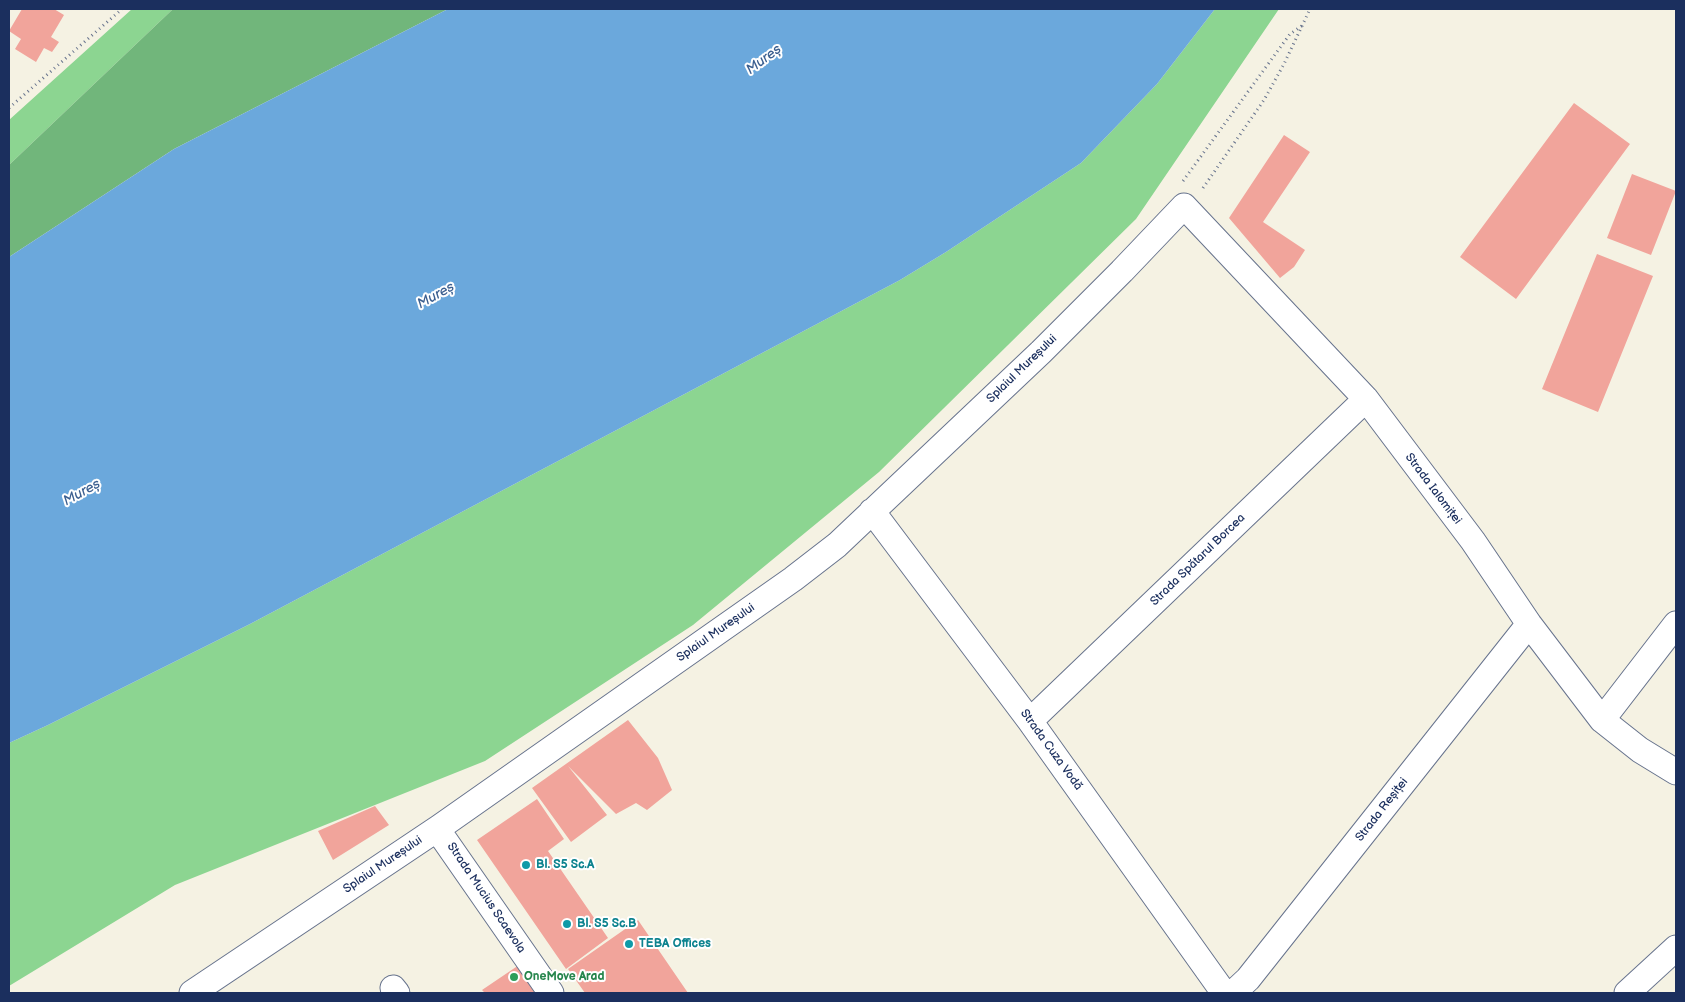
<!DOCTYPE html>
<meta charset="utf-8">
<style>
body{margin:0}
#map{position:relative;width:1685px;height:1002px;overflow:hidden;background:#f5f2e3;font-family:"Balsamiq Sans",sans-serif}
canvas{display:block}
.frame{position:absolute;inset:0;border:10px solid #1b2f5e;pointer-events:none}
</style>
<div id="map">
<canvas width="1685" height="1002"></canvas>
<div class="frame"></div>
</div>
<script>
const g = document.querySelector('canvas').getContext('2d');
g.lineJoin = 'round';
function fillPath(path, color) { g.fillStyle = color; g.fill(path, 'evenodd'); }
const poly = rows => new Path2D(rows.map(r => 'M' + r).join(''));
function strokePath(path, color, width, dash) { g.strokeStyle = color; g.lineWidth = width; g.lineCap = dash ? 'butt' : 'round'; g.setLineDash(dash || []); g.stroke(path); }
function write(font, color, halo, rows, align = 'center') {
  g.font = font + ' "Balsamiq Sans",sans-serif'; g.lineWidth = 4; g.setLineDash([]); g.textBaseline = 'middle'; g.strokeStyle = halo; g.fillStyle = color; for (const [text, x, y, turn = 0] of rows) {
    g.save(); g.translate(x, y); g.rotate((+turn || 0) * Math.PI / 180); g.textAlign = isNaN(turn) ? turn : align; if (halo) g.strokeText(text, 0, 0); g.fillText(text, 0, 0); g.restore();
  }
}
fillPath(poly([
 [132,9,173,9,9,165,9,120],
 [1215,9,1279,9,1136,219,879,472,693,625,485,761,175,885,9,986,9,743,48,725,250,624,900,280,946,252,1081,163,1157,84]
]), '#8cd591');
fillPath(poly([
 [173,9,448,9,174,149,9,257,9,165]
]), '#71b67b');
fillPath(poly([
 [448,9,1215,9,1157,84,1081,163,946,252,900,280,250,624,48,725,9,743,9,257,174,149]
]), '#6ba8dc');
fillPath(poly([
 [22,9,54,9,64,15,51,37,59,42,52,52,44,48,36,62,15,49,21,39,9,31],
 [1574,103,1630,144,1516,299,1460,257],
 [1284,135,1310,152,1263,222,1305,250,1294,267,1280,278,1229,218],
 [1632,174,1676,191,1651,255,1607,238],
 [1597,254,1653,276,1598,412,1542,389],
 [628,720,658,758,672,790,647,810,636,803,616,814,568,766,607,815,571,842,532,788],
 [537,799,564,839,548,851,608,938,566,969,477,840],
 [375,806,389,825,333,860,318,831],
 [638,920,688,993,585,993,568,969],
 [519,965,538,993,485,993,482,990]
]), '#f1a49b');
const minor = poly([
 [872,511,1030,721,1224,993],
 [1602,720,1676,624],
 [1030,721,1366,399],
 [437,829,551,993],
 [393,988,397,993],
 [192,993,437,829,793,579,837,545,1041,352,1122,271,1184,206,1366,399,1473,541,1529,624,1602,720,1640,750,1676,772],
 [1233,993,1248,979,1529,624],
 [1627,993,1676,948]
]);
strokePath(minor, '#67738d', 27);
strokePath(poly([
 [9,108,122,9],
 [1183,181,1290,34,1303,25],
 [1203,188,1264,100,1284,64,1310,9]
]), '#67738d', 3, [1, 4]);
strokePath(minor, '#fff', 25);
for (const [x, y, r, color] of [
 [526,865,5,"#0f9aa8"],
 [567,924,5,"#0f9aa8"],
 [629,944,5,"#0f9aa8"],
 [514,977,5,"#2e9e5b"]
]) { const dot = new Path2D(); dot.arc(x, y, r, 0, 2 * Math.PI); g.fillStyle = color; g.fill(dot); strokePath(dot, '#fff', 2); }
write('12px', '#1b2f5e', '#fff', [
 ["Splaiul Mureșului",1022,369,-44],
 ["Strada Ialomiței",1433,489,53],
 ["Strada Spătarul Borcea",1198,560,-44],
 ["Splaiul Mureșului",716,633,-35],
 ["Strada Cuza Vodă",1051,750,54],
 ["Strada Reșiței",1382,810,-52],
 ["Splaiul Mureșului",383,865,-34],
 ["Strada Mucius Scaevola",486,898,56]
]);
write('bold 12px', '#0d838f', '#fff', [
 ["Bl. S5 Sc.A",536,865],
 ["Bl. S5 Sc.B",577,924],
 ["TEBA Offices",639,944]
], 'left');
write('bold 12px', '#27864d', '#fff', [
 ["OneMove Arad",524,977]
], 'left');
write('italic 14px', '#3b5f90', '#fff', [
 ["Mureș",764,60,-37],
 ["Mureș",436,296,-29],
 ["Mureș",82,493,-29]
]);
</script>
